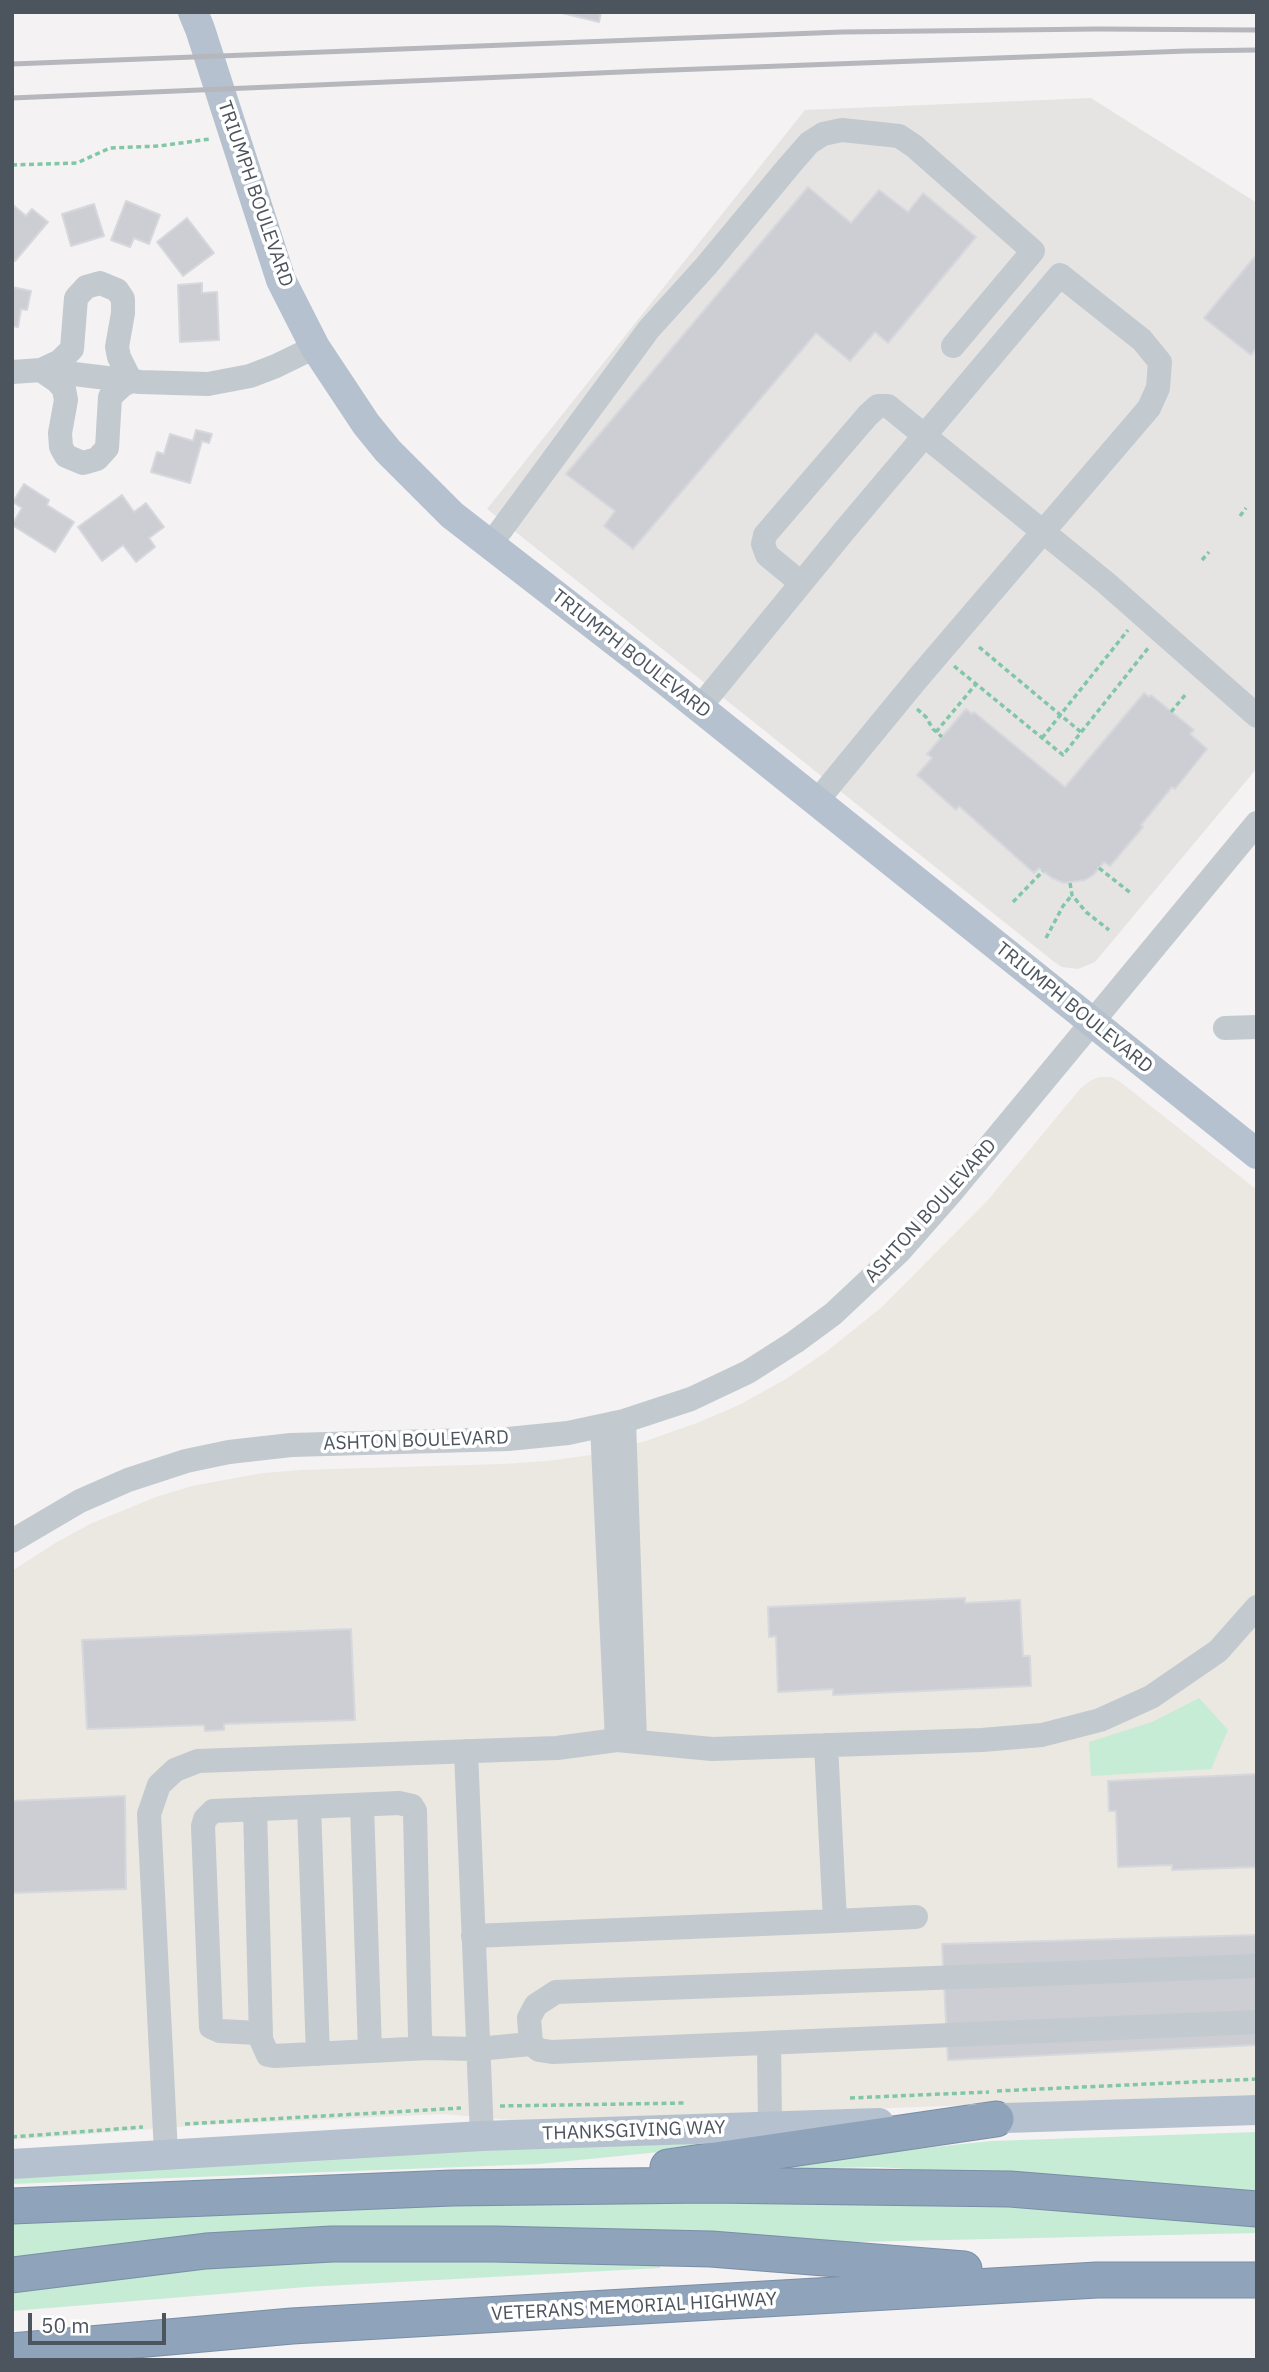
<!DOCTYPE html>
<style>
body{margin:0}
#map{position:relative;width:1269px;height:2372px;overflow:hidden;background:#f4f2f2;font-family:"IBM Plex Sans",sans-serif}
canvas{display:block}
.frame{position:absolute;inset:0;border:14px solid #4c555e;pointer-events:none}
.scale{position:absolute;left:28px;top:2313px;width:138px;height:32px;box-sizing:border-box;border:4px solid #4c555e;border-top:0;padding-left:9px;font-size:21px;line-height:24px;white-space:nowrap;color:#4c555e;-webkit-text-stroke:5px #fff;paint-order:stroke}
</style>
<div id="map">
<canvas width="1269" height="2372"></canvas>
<div class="frame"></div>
<div class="scale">50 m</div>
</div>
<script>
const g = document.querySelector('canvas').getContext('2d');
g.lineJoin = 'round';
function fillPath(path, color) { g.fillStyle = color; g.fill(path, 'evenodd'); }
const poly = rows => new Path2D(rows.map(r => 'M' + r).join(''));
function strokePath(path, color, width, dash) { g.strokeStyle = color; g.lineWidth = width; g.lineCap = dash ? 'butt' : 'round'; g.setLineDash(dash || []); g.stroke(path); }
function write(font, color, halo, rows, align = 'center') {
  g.font = font + ' "IBM Plex Sans",sans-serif'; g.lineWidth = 7; g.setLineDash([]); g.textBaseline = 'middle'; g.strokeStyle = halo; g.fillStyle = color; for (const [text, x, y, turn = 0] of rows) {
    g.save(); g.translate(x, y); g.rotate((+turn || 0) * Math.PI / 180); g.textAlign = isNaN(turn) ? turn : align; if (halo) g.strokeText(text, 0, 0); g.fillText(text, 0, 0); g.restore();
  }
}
fillPath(poly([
 [1099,1077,1111,1077,1119,1081,1257,1190,1257,2095,522,2121,443,2114,202,2125,12,2140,12,1571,57,1542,90,1524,156,1497,192,1486,263,1473,302,1470,504,1464,548,1461,591,1455,646,1441,697,1423,739,1405,786,1379,826,1352,882,1307,988,1200,1080,1089,1090,1081]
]), '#eae8e0');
fillPath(poly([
 [1091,98,1257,203,1257,768,1095,962,1078,969,1062,967,1053,961,487,509,805,110]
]), '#e5e4e3');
fillPath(poly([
 [1199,1698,1228,1730,1211,1769,1091,1776,1089,1742,1152,1722],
 [1257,2132,1257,2195,879,2167,718,2170,991,2141],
 [760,2142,539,2164,12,2184,12,2177,363,2153],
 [812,2192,1257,2220,1257,2233,12,2261,12,2220],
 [289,2255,660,2261,660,2268,306,2287,12,2311,12,2287]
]), '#c6ecd6');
const building = poly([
 [558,12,601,12,599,22,558,12],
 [808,187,851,223,879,190,908,212,923,193,976,237,888,343,875,332,850,361,816,333,633,549,604,526,615,511,566,474,808,187],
 [126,201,160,215,149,244,134,238,130,247,111,240,126,201],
 [94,204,104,236,71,246,62,214,94,204],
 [13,205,26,216,32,209,48,222,15,261,12,258,13,205],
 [187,218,214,253,183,276,157,242,187,218],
 [1257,254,1257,348,1251,355,1204,318,1257,254],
 [202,283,202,293,217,292,219,340,180,342,178,285,202,283],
 [12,287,31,291,27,310,21,309,18,327,12,326,12,287],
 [196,430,212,434,209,443,202,441,190,483,151,472,157,452,164,454,170,434,193,441,196,430],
 [24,484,49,500,47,505,74,522,55,552,12,525,22,508,13,502,24,484],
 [122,495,134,512,146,503,164,527,149,538,155,547,136,562,123,545,102,561,78,527,122,495],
 [1144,693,1149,697,1151,695,1194,730,1190,734,1207,749,1175,789,1172,787,1141,825,1143,827,1110,866,1104,862,1093,875,1085,880,1064,883,1052,878,1039,868,1034,873,959,806,956,810,917,775,932,758,927,754,966,709,972,714,974,712,1065,787,1144,693],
 [965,1598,965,1603,1020,1600,1023,1656,1030,1656,1031,1686,833,1695,833,1689,778,1692,776,1636,769,1637,768,1607,965,1598],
 [351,1629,355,1720,224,1724,224,1730,205,1731,204,1725,87,1729,82,1640,351,1629],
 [1257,1774,1257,1867,1172,1870,1172,1865,1118,1867,1116,1811,1109,1811,1108,1781,1257,1774],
 [125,1796,126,1889,12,1893,12,1801,125,1796],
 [1257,1935,1257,2045,948,2060,942,1944,1257,1935]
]);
fillPath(building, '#cdced4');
strokePath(building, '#d7d8dd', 2);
const highway = poly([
 [668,2167,996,2119],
 [12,2206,452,2188,708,2185,1010,2189,1257,2209],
 [12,2275,206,2251,332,2244,494,2244,711,2249,964,2269],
 [12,2351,292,2326,1097,2280,1257,2280]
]);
strokePath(highway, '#7a8ea7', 37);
strokePath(poly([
 [12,165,77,163,110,148,159,146,210,139],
 [1240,516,1246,508],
 [1202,560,1209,552],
 [979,647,1082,733],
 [954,666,1063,755,1149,647],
 [917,709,926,717,933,729,942,737],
 [1171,712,1186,694],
 [936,732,976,684],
 [1042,738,1128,630],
 [1099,868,1132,894],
 [1070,883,1072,895,1086,912,1109,930],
 [1013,902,1043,871],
 [1046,938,1063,906,1072,895],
 [997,2091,1257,2079],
 [850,2098,989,2092],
 [500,2106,685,2103],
 [185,2124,461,2108],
 [12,2137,143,2127]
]), '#81c7a7', 3.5, [5, 3.5]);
strokePath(poly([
 [100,283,117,290,123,299,123,313,117,347,119,357,131,381,123,385,110,397,107,448,97,459,83,463,66,456,61,447,60,433,66,400,64,389,57,381,41,370,60,361,72,349,76,298,86,287,100,283],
 [12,372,41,370,140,382,208,384,250,376,276,366,315,347],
 [490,545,649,329,706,266,789,166,809,143,823,134,842,130,899,136,914,146,1033,251,953,346],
 [801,583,767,555,763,544,765,535,868,415,878,406,888,406,1105,582,1257,716],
 [700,707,844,531,1060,275,1142,340,1160,362,1158,388,1149,408,918,678,817,801],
 [1225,1028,1257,1027],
 [624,1421,635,1741],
 [602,1426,617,1740],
 [12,1541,80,1501,128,1480,186,1461,229,1452,291,1445,508,1439,568,1433,624,1421,691,1399,748,1372,795,1342,833,1314,899,1252,950,1194,1257,823],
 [826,1745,835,1921,916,1917],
 [466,1751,482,2136],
 [362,1805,370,2051],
 [309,1807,318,2054],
 [255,1809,261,2037],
 [473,1936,835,1921],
 [769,2043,770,2127],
 [531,2044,529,2018,536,2005,556,1992,1257,1966],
 [428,2048,274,2056,268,2055,258,2033,220,2031,211,2027,203,1826,205,1819,213,1811,399,1803,412,1806,415,1811,420,2037,424,2046,428,2048,477,2049,531,2044,539,2050,552,2052,1257,2022],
 [166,2153,149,1814,159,1785,175,1770,198,1761,557,1748,617,1740,712,1749,982,1740,1042,1735,1100,1720,1151,1697,1218,1651,1257,1607]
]), '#c2c9cf', 24);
strokePath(poly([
 [193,12,200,29,281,280,315,347,366,424,388,451,452,515,665,680,1257,1154],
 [974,2119,1257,2110],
 [12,2164,482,2136,879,2123]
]), '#b5c1ce', 30);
strokePath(highway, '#8fa3bb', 35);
strokePath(poly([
 [12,64,842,32,1098,29,1257,30],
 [12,98,645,71,1187,51,1257,50]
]), '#b5b7bc', 5);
write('19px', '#4c555e', '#fff', [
 ["TRIUMPH BOULEVARD",255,194,71],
 ["TRIUMPH BOULEVARD",631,654,38],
 ["TRIUMPH BOULEVARD",1074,1008,39],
 ["ASHTON BOULEVARD",931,1211,-48],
 ["ASHTON BOULEVARD",416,1441,-2],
 ["THANKSGIVING WAY",634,2131,-2],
 ["VETERANS MEMORIAL HIGHWAY",634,2307,-3]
]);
</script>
